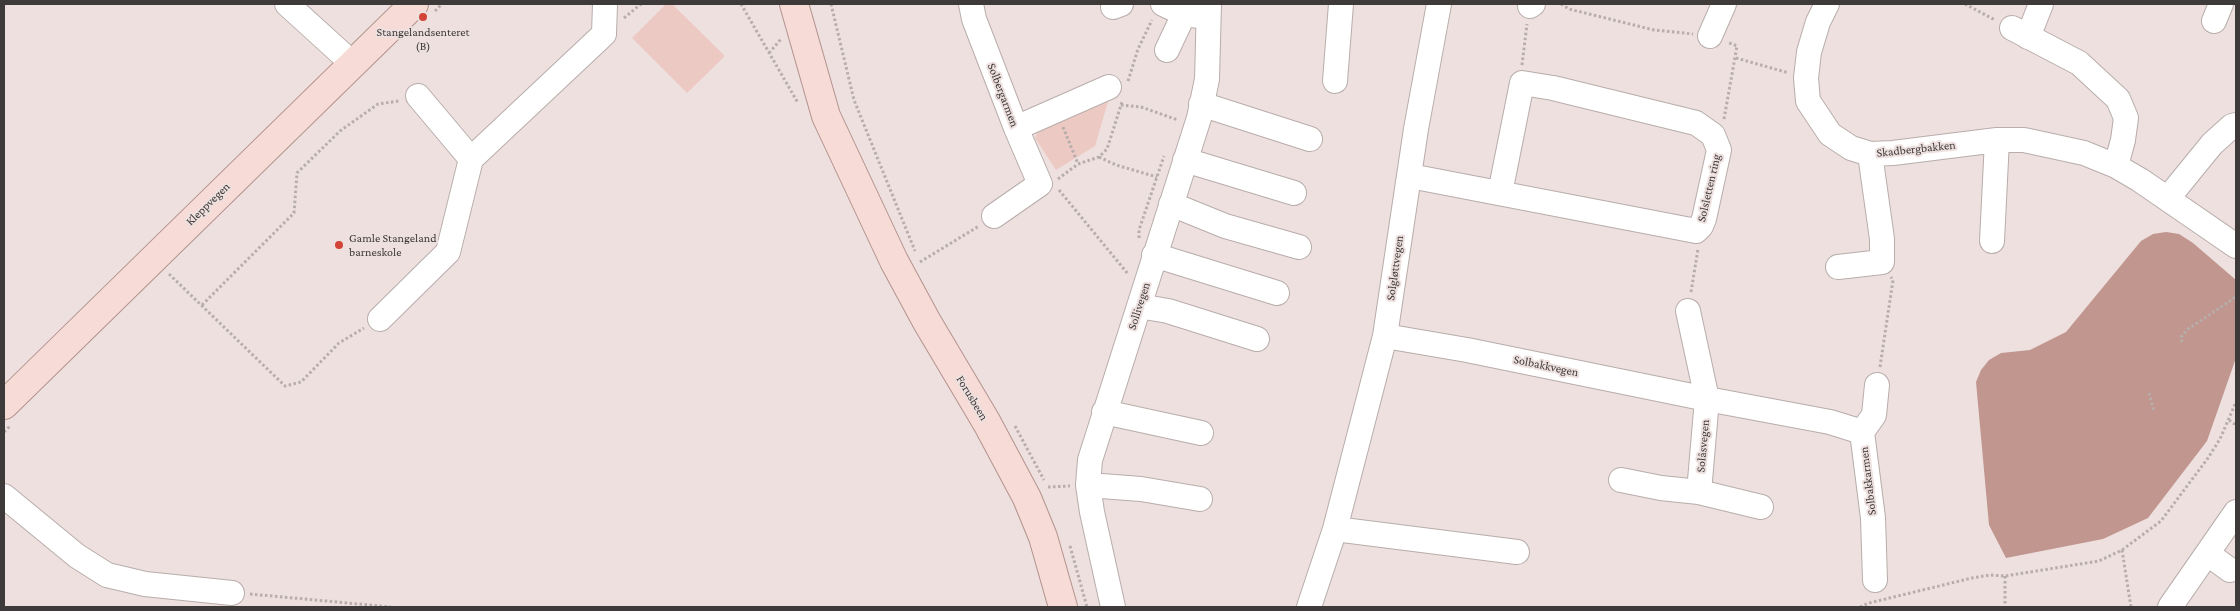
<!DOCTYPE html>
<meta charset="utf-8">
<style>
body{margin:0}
#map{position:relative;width:2240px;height:611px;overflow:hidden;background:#ede0de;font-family:"Crimson Pro",serif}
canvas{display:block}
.frame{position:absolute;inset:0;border:5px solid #3e3a39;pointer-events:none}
</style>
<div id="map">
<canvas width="2240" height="611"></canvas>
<div class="frame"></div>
</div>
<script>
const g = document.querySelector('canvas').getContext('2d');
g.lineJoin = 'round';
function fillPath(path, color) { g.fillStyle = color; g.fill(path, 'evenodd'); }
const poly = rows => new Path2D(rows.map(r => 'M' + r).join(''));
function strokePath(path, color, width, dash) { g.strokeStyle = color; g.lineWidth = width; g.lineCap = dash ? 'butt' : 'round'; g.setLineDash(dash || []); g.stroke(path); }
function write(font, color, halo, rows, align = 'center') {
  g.font = font + ' "Crimson Pro",serif'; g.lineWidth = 4; g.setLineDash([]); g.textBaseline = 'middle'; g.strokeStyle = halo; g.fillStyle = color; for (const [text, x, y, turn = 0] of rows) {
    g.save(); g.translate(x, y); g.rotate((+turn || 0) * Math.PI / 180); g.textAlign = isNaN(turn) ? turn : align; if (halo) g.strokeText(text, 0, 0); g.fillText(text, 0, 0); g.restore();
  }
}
fillPath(poly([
 [666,4,672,4,725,56,687,93,632,38],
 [1108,102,1095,146,1056,170,1035,138,1039,129]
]), '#edc9c3');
fillPath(poly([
 [2166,232,2179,234,2193,243,2236,280,2236,358,2207,441,2148,518,2103,539,2006,558,1989,525,1976,382,1981,370,1989,360,2001,353,2030,350,2066,332,2141,241,2153,234]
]), '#c0968f');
const minor = poly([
 [287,4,353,64],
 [971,4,974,19,1016,128,1040,184,994,216],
 [1163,4,1184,14],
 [1827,4,1818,22,1809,52,1806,78,1808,101,1830,134,1851,148,1870,154,1893,153,1997,140,2024,140,2084,153,2116,166,2140,180,2236,246],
 [1530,6,1533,4],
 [1113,7,1121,4],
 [2214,21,2221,4],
 [2012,28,2079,63,2118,99,2126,118,2123,140,2116,166],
 [1710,36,1724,4],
 [2028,37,2041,4],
 [1167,50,1184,14,1208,17],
 [1335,81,1341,4],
 [418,96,471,159,604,34,605,4],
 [1201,104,1310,139],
 [1016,128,1109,87],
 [1185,160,1294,193],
 [1410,176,1696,231,1701,226,1704,219,1719,150,1713,135,1696,123,1553,88,1522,83,1500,193],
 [2168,198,2212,144,2232,126,2236,125],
 [1171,204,1225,226,1299,247],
 [1992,241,1997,140],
 [1154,255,1277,293],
 [1838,267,1882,262,1882,239,1870,154],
 [1139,306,1168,311,1257,339],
 [1688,311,1707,399,1699,492],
 [380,319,448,252,471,159],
 [1385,336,1467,350,1707,399,1830,422,1862,432],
 [1104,412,1201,433],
 [1621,480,1661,488,1699,492,1761,507],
 [1088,485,1141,489,1200,499],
 [4,496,77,556,107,575,145,584,232,593],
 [1335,529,1517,552],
 [2208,554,2230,570],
 [1875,580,1873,518,1862,432,1874,415,1877,385],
 [1113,607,1092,512,1088,485,1090,460,1199,118,1207,79,1209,4],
 [1309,607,1335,529,1385,336,1416,129,1439,4],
 [2170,607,2236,512]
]);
const major = poly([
 [794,4,826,116,894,261,927,322,987,423,1027,498,1043,537,1063,607],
 [4,405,414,4]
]);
strokePath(minor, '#b8adab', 26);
strokePath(major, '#b3938e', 30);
strokePath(poly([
 [741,4,798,103],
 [831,4,854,100,915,251],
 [1561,4,1569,9,1654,30,1693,34],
 [1965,4,1995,20],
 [435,11,442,4],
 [624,18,641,4],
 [769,53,781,39],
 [1736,58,1789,73],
 [1522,65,1527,24],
 [1128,81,1138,49,1152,20],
 [1121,105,1141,107,1178,120],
 [1724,119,1737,46,1727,42],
 [1063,127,1078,164],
 [1099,157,1116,165,1157,177],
 [1058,179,1078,164,1099,157,1107,149,1122,102],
 [1059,190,1128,274],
 [1139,238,1139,230,1164,156],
 [920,262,979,226],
 [169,274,285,386,301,382,339,343,364,328],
 [1691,292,1698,249],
 [202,305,294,213,297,173,340,131,378,104,399,101],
 [2182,342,2181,337,2188,329,2233,299,2236,295],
 [1880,367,1893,280,1891,277],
 [2149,393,2154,412],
 [2229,420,2236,425],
 [1015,426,1044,480],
 [4,432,10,426],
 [1048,487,1070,486],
 [1070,546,1087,607],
 [2122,550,2131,607],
 [2005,576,2005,607],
 [250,594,391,607],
 [1860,607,1869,603,1972,578,1990,575,2005,576,2099,561,2122,550,2161,521,2208,458,2220,439,2236,402]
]), '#b7adab', 3, [2.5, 2.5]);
strokePath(minor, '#fff', 24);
strokePath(major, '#f7dbd6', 28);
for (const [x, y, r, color] of [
 [423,17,5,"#d24436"],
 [339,245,5,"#d24436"]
]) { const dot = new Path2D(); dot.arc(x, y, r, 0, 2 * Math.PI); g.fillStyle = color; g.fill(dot); strokePath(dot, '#ede0de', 2); }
write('12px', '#3e3a39', '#ede0de', [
 ["Stangelandsenteret",423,32],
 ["(B)",423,46],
 ["Gamle Stangeland",349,238,"left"],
 ["barneskole",349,252,"left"]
]);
write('12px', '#3e3a39', '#ede0de', [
 ["Solbergarmen",1003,95,69],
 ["Skadbergbakken",1916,149,-6],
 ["Solsletten ring",1709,188,-77],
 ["Kleppvegen",208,204,-44],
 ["Solgløttvegen",1395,268,-82],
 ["Sollivegen",1139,306,-72],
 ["Solbakkvegen",1546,366,12],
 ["Forusbeen",972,398,59],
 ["Solåsvegen",1703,446,-85],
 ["Solbakkarmen",1868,481,-97]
]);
</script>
